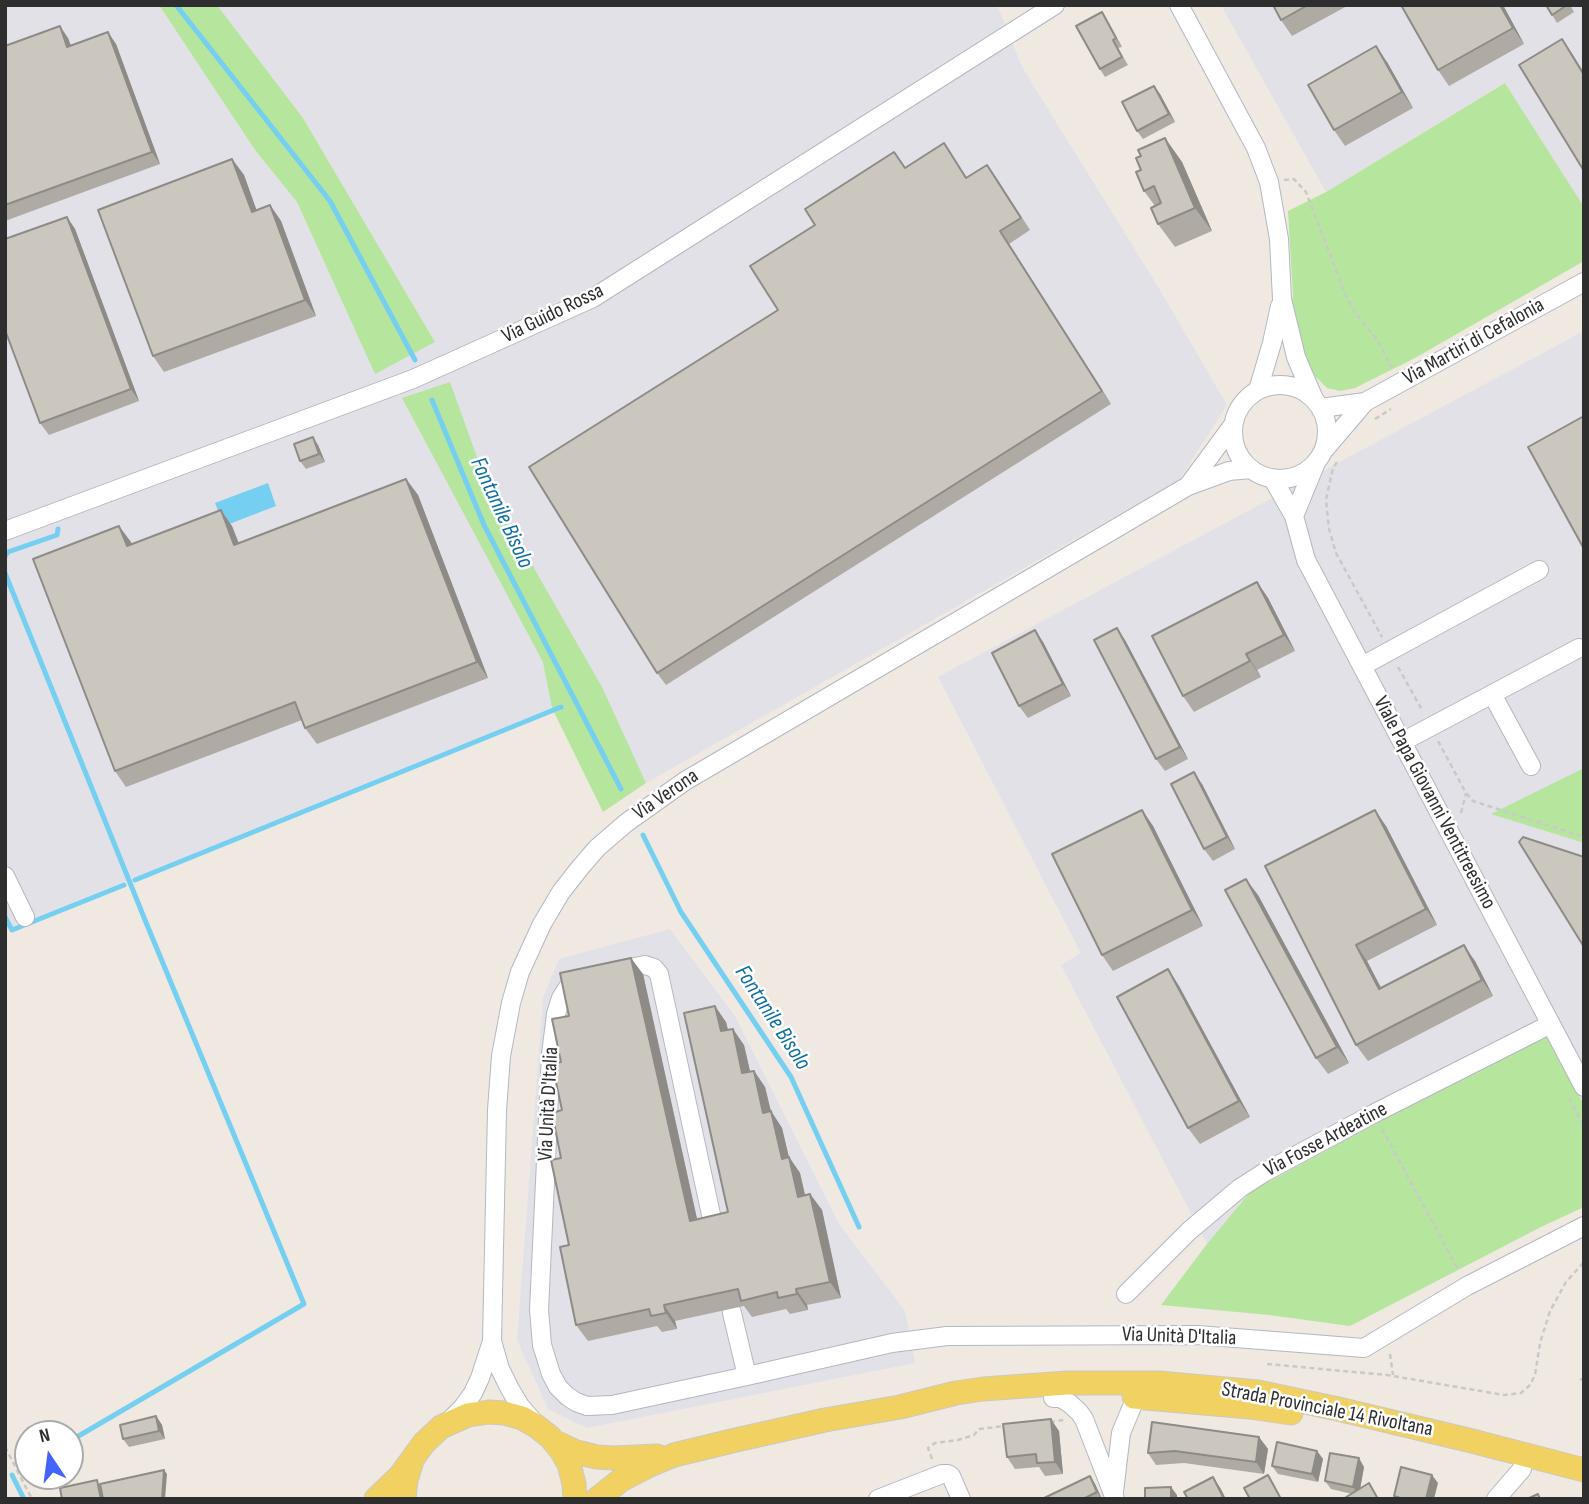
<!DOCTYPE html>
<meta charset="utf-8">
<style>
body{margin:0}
#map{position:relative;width:1589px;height:1504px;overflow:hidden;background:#efe9e1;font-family:"Sofia Sans Condensed",sans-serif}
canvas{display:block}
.frame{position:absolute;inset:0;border:7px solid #2e2e2e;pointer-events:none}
.north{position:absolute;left:14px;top:1420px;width:70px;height:70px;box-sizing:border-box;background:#fff;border:2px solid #ababab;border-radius:50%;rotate:347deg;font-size:19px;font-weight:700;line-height:28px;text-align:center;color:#2e2e2e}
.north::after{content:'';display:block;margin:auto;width:24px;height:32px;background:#4264fb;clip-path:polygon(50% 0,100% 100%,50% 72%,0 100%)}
</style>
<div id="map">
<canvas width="1589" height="1504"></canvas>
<div class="frame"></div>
<div class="north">N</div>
</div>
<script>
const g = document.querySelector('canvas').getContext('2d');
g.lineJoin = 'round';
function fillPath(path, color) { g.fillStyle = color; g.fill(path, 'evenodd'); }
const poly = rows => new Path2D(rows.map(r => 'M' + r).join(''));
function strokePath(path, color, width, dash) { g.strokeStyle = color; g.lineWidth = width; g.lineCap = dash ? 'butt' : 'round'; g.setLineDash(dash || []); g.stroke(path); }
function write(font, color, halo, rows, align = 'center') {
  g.font = font + ' "Sofia Sans Condensed",sans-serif'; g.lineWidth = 5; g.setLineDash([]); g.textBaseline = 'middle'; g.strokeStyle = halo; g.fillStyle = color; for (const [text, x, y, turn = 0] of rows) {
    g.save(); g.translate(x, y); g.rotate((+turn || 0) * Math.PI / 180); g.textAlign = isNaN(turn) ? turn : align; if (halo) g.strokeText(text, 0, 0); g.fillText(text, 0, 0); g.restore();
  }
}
fillPath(poly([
 [5,5,159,5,255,150,297,202,375,373,435,342,303,118,217,5,997,5,1022,67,1160,290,1227,405,1179,480,646,783,601,688,13,927,5,911],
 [1221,5,1584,5,1584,207,1505,83,1326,192],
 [1584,331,1584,1105,1547,1036,1395,1113,1250,1192,1207,1244,1061,965,1081,953,938,677],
 [670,929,735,1016,839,1224,905,1311,915,1363,587,1428,548,1409,517,1340,543,998,559,959]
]), '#e3e1e8');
fillPath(poly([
 [159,5,217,5,303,118,435,342,375,374,297,202,255,150],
 [1505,83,1584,207,1584,261,1415,358,1355,388,1340,391,1327,388,1314,375,1299,339,1291,308,1293,295,1288,211,1326,192],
 [450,382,488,488,602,687,646,783,603,812,552,708,543,662,402,398],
 [1584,768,1584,843,1491,814],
 [1547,1036,1584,1105,1584,1207,1541,1227,1350,1326,1269,1315,1161,1305,1207,1244,1250,1192,1395,1113]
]), '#b6e59e');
fillPath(poly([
 [268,483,276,506,224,526,215,503]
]), '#75cff0');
strokePath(poly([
 [176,5,330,201,415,360],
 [432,400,484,525,621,789],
 [5,556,8,552,57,535,58,529],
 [5,573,145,920,304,1304,70,1441],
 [643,835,681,912,791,1077,859,1227],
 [135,880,561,707],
 [5,917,12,930,124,885],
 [12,1475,24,1499]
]), '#75cff0', 5);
const minor = poly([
 [1179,5,1256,148,1269,182,1279,239,1282,299,1296,357,1314,399],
 '1233 432a47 47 0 1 1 94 0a47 47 0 1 1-94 0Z',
 [1258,390,1272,343,1280,306],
 [1321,408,1365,402,1584,282],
 [1325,449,1365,402],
 [1273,479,1294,516,1306,560,1584,1087],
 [1188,486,1233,425],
 [1294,516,1315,465],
 [5,531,413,379,593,298,1055,5],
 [1362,666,1539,570],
 [1492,694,1531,766],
 [1402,742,1579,648],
 [5,876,25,917],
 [613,971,645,965,654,968,659,974,715,1233],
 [583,978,568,987,561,998,556,1014,551,1054,539,1310,542,1345,551,1374,558,1387,567,1396,576,1402,587,1406,612,1405,747,1376,892,1343,947,1336,1197,1335,1364,1348,1467,1286,1584,1226],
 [1126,1294,1189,1231,1240,1188,1265,1172,1373,1114,1551,1024],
 [732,1313,747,1376],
 [492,1341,500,1369,510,1389,520,1406,533,1421],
 [1053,1398,1060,1398,1069,1403,1079,1412,1084,1419,1115,1499],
 [450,1420,463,1407,473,1393,480,1378,492,1341,497,1110,501,1056,511,1003,520,972,542,924,561,892,579,869,597,848,626,823,685,781,1188,486,1229,471,1251,469],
 [1114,1492,1121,1433,1136,1397],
 [878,1499,942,1474,948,1474,951,1476,961,1499],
 [1496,1499,1522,1469]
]);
const major = poly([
 [1134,1397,1250,1407,1291,1413],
 [555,1442,576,1452,597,1457,614,1458,657,1456],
 [376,1499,400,1476,424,1443,441,1427,468,1415,489,1412,504,1413,522,1418,536,1426,550,1437,561,1450,569,1464,574,1484,575,1499],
 [404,1499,406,1480,411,1464],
 [597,1499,621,1480,650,1465,674,1455,736,1440,825,1420,900,1407,956,1393,983,1389,1067,1383,1159,1383,1258,1392,1338,1409,1468,1440,1584,1470]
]);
strokePath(minor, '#b4b7c1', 20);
strokePath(major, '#c9c9c9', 25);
strokePath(poly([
 [1284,180,1294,179,1306,192,1346,296,1354,311,1378,341,1392,368],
 [1375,419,1391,409],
 [1337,462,1333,468,1326,500,1329,529,1336,553,1382,637],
 [1398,667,1422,710],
 [1438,741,1466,793,1473,801,1584,837],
 [1461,813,1466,793],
 [1569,1098,1584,1126],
 [1382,1129,1459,1271],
 [1390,1354,1393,1375],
 [1267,1364,1387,1375,1504,1395,1521,1393,1530,1385,1535,1375,1540,1343,1550,1311,1566,1282,1584,1262],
 [1580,1380,1584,1378],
 [1050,1422,1064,1420],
 [5,1447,32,1499],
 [932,1459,928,1448,935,1443,958,1440,974,1435,979,1429,1005,1426]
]), '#c9c9c9', 2.5, [5, 3.5]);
strokePath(minor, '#fff', 18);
strokePath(major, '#f2d163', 23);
fillPath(poly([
 [1273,5,1349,5,1292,36,1281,20],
 [1401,5,1503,5,1524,44,1449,86,1438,70],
 [1546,5,1570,5,1574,12,1557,23],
 [1102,12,1122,47,1118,48,1128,65,1105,77,1100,69],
 [68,38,71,46,116,44,160,164,5,221,5,46],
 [1387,62,1413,108,1345,146,1334,130],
 [1160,94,1175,122,1143,139,1137,131],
 [1165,138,1182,162,1212,231,1175,247,1158,224,1155,206,1144,191,1141,170,1141,156],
 [944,143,967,178,987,165,996,177,1030,230,1009,244,1111,404,666,685,657,673,905,168],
 [232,159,244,175,256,210,270,205,281,221,316,316,164,372,153,356],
 [67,217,75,229,139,401,49,435,40,423],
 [318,445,325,462,306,469,300,461],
 [406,479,418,495,488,678,317,744,305,728,302,720,126,787,115,771,131,542,132,545,232,526,239,543],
 [1257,582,1268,598,1295,651,1257,670,1261,677,1194,712,1183,696],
 [1035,630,1043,642,1071,696,1028,718,1019,706],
 [1125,640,1188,759,1165,771,1156,759],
 [1202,784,1235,849,1213,861,1204,849],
 [1142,810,1153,826,1203,926,1113,971,1102,955],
 [1386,826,1437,925,1367,961,1381,988,1475,961,1493,996,1368,1061,1356,1045,1265,866],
 [1258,895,1349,1063,1328,1074,1316,1058],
 [1168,969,1179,986,1250,1117,1200,1144,1188,1128],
 [643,974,697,1219,728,1212,726,1022,728,1030,744,1045,750,1071,754,1071,765,1087,771,1111,782,1128,789,1157,800,1173,805,1195,810,1194,822,1210,841,1298,807,1305,808,1310,790,1314,786,1309,752,1317,744,1306,675,1321,677,1329,662,1332,657,1326,588,1341,576,1325,561,1158,562,1110,569,1016],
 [156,1416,162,1425,165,1439,129,1447,123,1439],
 [1059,1431,1063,1474,1045,1476,1039,1467,1015,1469,1007,1457],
 [1259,1437,1268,1449,1264,1474,1184,1463,1156,1465,1148,1453],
 [1317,1451,1323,1459,1318,1482,1278,1474,1272,1466],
 [1364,1467,1360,1489,1352,1494,1331,1489,1325,1481],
 [1090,1476,1095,1484,1102,1499,1042,1499]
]), '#afaba4');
fillPath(poly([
 [1500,5,1503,5,1524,44,1513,28],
 [1102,12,1107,20,1122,47,1116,38],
 [60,26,68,38,76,59,67,47],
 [108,32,116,44,160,164,152,152],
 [1562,39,1573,55,1584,73,1584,75],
 [1376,46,1387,62,1413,108,1402,92],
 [1154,86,1160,94,1175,122,1169,114],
 [1165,138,1182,162,1212,231,1195,208],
 [232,159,244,175,263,228,252,212],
 [270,205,281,221,316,316,305,300],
 [67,217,75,229,139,401,131,389],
 [1000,231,1009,244,1111,404,1102,391],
 [313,437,318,445,325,462,319,454],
 [406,479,418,495,488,678,477,662],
 [221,510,232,526,245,561,234,545],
 [119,526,131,542,139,563,127,546],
 [1257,582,1268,598,1295,651,1284,635],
 [1117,628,1125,640,1188,759,1180,747],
 [1035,630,1043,642,1071,696,1063,684],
 [1246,654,1257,670,1261,677,1250,661],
 [1194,772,1202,784,1235,849,1227,837],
 [1142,810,1153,826,1203,926,1192,910],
 [1375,810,1386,826,1437,925,1426,909],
 [1246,879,1258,895,1349,1063,1337,1047],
 [1356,945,1367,961,1390,1005,1379,989],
 [1464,945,1475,961,1493,996,1482,980],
 [631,958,643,974,701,1237,690,1221],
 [1168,969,1179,986,1250,1117,1239,1101],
 [715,1006,726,1022,732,1047,721,1031],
 [733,1029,744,1045,754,1089,742,1073],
 [754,1071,765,1087,775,1129,763,1113],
 [771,1111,782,1128,793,1175,782,1159],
 [789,1157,800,1173,809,1213,798,1197],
 [810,1194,822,1210,841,1298,830,1282],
 [796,1289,807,1305,808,1310,797,1294],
 [664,1305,675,1321,677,1329,666,1313],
 [156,1416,162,1425,165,1439,159,1431],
 [1051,1419,1059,1431,1063,1474,1055,1462],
 [1259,1437,1268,1449,1264,1474,1256,1462],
 [1317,1451,1323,1459,1318,1482,1312,1474],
 [1359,1458,1364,1467,1359,1495,1353,1487],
 [164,1470,167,1474,165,1499,162,1499],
 [1432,1475,1438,1483,1434,1499,1426,1499],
 [1090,1476,1095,1484,1102,1499,1097,1492],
 [1213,1477,1221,1489,1226,1499,1224,1499],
 [1171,1487,1177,1495,1177,1499,1171,1499]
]), '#8e8b86');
const building = poly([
 [1273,5,1308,5,1281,20,1273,5],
 [1401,5,1500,5,1513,28,1438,70,1401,5],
 [1546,5,1567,5,1552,15,1546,5],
 [1102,12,1116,38,1113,40,1122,57,1100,69,1076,26,1102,12],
 [60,26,67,47,108,32,152,152,5,205,5,46,60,26],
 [1562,39,1584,75,1584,171,1519,65,1562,39],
 [1376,46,1402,92,1334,130,1308,85,1376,46],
 [1154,86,1169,114,1137,131,1122,102,1154,86],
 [1165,138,1195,208,1158,224,1151,208,1161,203,1154,186,1144,191,1136,172,1141,170,1136,158,1141,156,1138,150,1165,138],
 [944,143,966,178,987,165,1021,218,1000,231,1102,391,657,673,529,467,778,310,750,266,815,225,805,209,894,152,905,168,944,143],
 [232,159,252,212,270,205,305,300,153,356,98,210,232,159],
 [67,217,131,389,40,423,5,330,5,239,67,217],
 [1584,416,1584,549,1528,447,1584,416],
 [313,437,319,454,300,461,294,444,313,437],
 [406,479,477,662,305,728,295,702,115,771,33,559,119,526,127,546,221,510,234,545,406,479],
 [1257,582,1284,635,1246,654,1250,661,1183,696,1152,636,1257,582],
 [1117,628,1180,747,1156,759,1094,640,1117,628],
 [1035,630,1063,684,1019,706,992,653,1035,630],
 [1194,772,1227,837,1204,849,1171,784,1194,772],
 [1142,810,1192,910,1102,955,1052,854,1142,810],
 [1375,810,1426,909,1356,945,1379,989,1464,945,1482,980,1356,1045,1265,866,1375,810],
 [1523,837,1584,857,1584,947,1519,842,1523,837],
 [1246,879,1337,1047,1316,1058,1225,890,1246,879],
 [631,958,690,1221,728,1212,684,1013,715,1006,721,1031,733,1029,742,1073,754,1071,763,1113,771,1111,782,1159,789,1157,798,1197,810,1194,830,1282,796,1289,797,1294,778,1298,777,1292,741,1301,738,1289,664,1305,666,1313,651,1316,649,1309,576,1325,560,1247,569,1245,551,1160,561,1158,552,1113,562,1110,552,1064,561,1062,552,1019,569,1016,560,973,631,958],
 [1168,969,1239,1101,1188,1128,1117,997,1168,969],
 [156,1416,159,1431,123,1439,120,1425,156,1416],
 [1051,1419,1055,1462,1037,1463,1036,1454,1007,1457,1003,1424,1051,1419],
 [1152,1422,1259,1437,1256,1462,1175,1451,1148,1453,1152,1422],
 [1277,1442,1317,1451,1312,1474,1272,1466,1277,1442],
 [1330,1453,1359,1458,1353,1487,1325,1481,1330,1453],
 [1401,1467,1432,1475,1426,1499,1404,1499,1394,1496,1401,1467],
 [164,1470,162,1499,103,1499,100,1484,164,1470],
 [1268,1475,1281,1499,1250,1499,1244,1488,1268,1475],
 [1090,1476,1097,1492,1083,1499,1042,1499,1090,1476],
 [1213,1477,1224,1499,1188,1499,1184,1492,1213,1477],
 [97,1480,101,1499,62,1499,60,1488,97,1480],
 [1369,1483,1378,1499,1343,1499,1369,1483],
 [1171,1487,1171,1499,1145,1499,1145,1488,1171,1487],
 [1538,1494,1540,1499,1527,1499,1538,1494]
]);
fillPath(building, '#cbc7bf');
strokePath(building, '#8e8b86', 2);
write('21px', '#2e2e2e', '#fff', [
 ["Via Guido Rossa",553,314,-26],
 ["Via Martiri di Cefalonia",1474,342,-29],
 ["Via Verona",666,795,-34],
 ["Viale Papa Giovanni Ventitreesimo",1434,803,62],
 ["Via Unità D'Italia",549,1104,-87],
 ["Via Fosse Ardeatine",1326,1140,-28],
 ["Via Unità D'Italia",1179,1337,2],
 ["Strada Provinciale 14 Rivoltana",1327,1410,11]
]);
write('italic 23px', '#0d6fa3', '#fff', [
 ["Fontanile Bisolo",501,513,65],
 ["Fontanile Bisolo",772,1018,57]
]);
</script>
